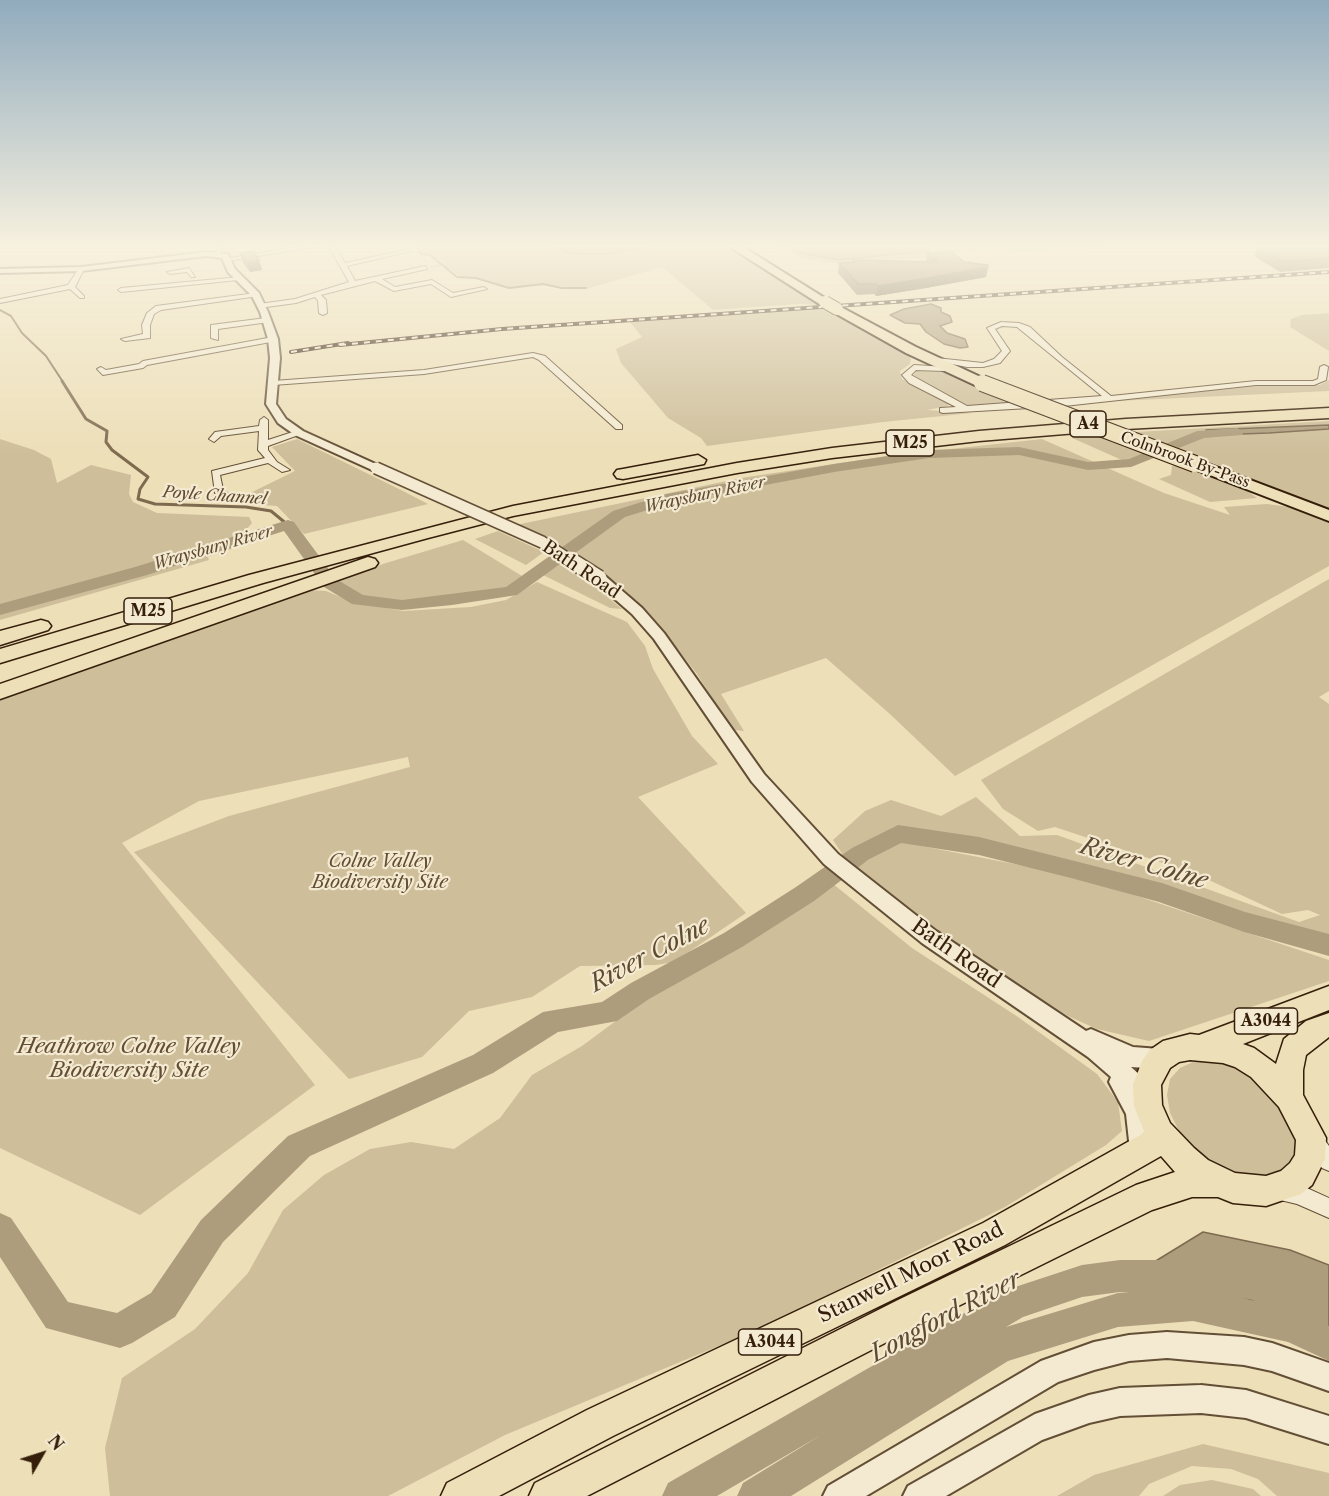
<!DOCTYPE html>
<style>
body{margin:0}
#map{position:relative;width:1329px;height:1496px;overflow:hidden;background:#eddfb8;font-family:"Libre Caslon Text",serif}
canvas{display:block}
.north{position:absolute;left:12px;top:1424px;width:60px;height:60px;-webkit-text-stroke:4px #f3ead1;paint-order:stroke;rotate:51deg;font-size:16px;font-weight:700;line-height:24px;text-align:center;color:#351e0a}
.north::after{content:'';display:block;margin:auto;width:21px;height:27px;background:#351e0a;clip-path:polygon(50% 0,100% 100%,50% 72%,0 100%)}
</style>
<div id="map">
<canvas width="1329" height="1496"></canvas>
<div class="north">N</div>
</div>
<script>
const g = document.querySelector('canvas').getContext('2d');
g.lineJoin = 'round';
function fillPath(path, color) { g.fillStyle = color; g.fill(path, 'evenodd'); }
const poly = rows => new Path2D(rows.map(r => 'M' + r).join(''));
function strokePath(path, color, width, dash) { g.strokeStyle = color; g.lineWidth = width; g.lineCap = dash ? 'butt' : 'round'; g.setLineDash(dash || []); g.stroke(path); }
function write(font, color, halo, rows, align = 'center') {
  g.font = font + ' "Libre Caslon Text",serif'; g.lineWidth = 4.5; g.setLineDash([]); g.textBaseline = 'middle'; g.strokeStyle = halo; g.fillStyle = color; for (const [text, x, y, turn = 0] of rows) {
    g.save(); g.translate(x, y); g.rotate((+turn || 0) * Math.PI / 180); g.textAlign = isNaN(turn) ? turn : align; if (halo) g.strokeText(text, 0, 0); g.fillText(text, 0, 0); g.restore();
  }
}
fillPath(poly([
 [417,245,727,245,818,305,800,304,713,310,662,267,586,289,541,284,513,288,477,278,461,277,444,266,431,268,429,267,444,263,423,253],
 [778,245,788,245,801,253,838,260,929,251,927,247,936,245,953,245,961,252,949,254,947,257,830,263,801,258],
 [962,245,1129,245,1011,253,1005,249,970,251],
 [823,308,909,356,911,359,910,364,900,371,902,379,950,403,948,406,927,410,972,413,883,422,707,446,701,438,668,418,621,363,616,349,642,337,630,322],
 [1329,313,1329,351,1290,327,1291,319,1302,315],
 [933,368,1023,404,966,405,913,377,916,371],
 [1329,380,1329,391,1096,402,1261,384,1320,385],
 [1329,421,1329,512,1118,433],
 [1098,435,1148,453,1143,457,1122,460,1072,438],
 [0,439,34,450,51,459,57,483,91,465,131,475,129,494,133,502,157,513,249,517,252,523,244,532,249,543,208,557,209,560,0,620],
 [297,439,403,491,428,504,304,534,277,506,237,503,234,501,295,471,272,447],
 [1042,439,1164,493,1230,515,1224,507,1267,504,1289,507,1329,523,1329,566,955,776,891,715,826,658,721,694,744,731,735,730,730,727,697,674,673,643,622,587,581,558,516,525,741,478,887,456],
 [1178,464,1246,490,1257,498,1210,502,1159,479,1171,475,1172,466],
 [498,531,544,552,526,565,475,539],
 [463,540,522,576,507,588,461,597,402,602,360,596,337,580,386,563],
 [562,562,583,577,622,609,610,608,543,575],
 [1329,579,1329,691,1319,697,1329,704,1329,942,1115,872,1019,848,894,827,845,858,833,840,865,811,891,800,941,816,976,797,1020,836,1057,835,1299,922,1320,915,1308,910,1282,914,1196,874,1055,827,1038,831,1003,809,981,780],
 [537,582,627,622,645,646,653,669,692,736,718,764,638,797,746,913,674,962,656,965,580,966,532,997,469,1011,422,1057,349,1079,134,852,229,816,410,767,408,757,199,801,122,843,315,1085,140,1215,0,1148,0,700,309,590,326,591,350,601,403,611,471,607,506,600],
 [901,842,1045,870,1128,893,1329,960,1329,981,1149,1041,1097,1029,1068,1016,982,962,852,869],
 [832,883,912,948,1018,1017,1097,1074,1118,1102,1122,1131,1106,1145,1005,1207,757,1330,505,1435,388,1496,110,1496,105,1448,122,1378,195,1329,248,1273,283,1210,324,1175,370,1149,411,1142,454,1149,500,1118,532,1075,582,1046,655,992,659,994,657,990,739,947],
 [1213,1060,1234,1065,1254,1075,1296,1127,1297,1145,1291,1161,1278,1172,1260,1176,1238,1173,1216,1165,1196,1150,1180,1133,1170,1113,1167,1095,1170,1079,1180,1068,1195,1061],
 [1203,1444,1329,1473,1329,1496,1277,1496,1258,1479,1231,1469,1192,1466,1149,1484,1139,1496,1057,1496,1094,1475],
 [1212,1480,1253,1489,1261,1496,1163,1496,1180,1485]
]), '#cebe9a');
const water = poly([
 [552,245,641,245,644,248,606,254,582,254,565,252,552,245],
 [788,245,936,245,927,247,929,251,838,260,801,253,788,245],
 [931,304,941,308,941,312,950,316,952,322,940,326,947,333,965,339,968,347,960,348,944,344,926,332,920,324,905,323,890,315,904,309,931,304],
 [1329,425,1329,429,1269,433,1212,435,1206,430,1329,425],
 [1203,1232,1290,1250,1329,1265,1329,1330,1250,1300,1149,1289,1141,1270,1203,1232]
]);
fillPath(water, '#ae9d7d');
strokePath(water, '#7e6a4f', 1.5);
strokePath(poly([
 [417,245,421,254,430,255,457,277,476,278,509,288,543,284,562,288,586,288],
 [0,310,11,316,22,333,46,356,63,382]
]), '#7e6a4f', 2);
strokePath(poly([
 [62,381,86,419,107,431,106,442,112,450,148,477,140,489,138,499,155,504,246,507,271,511,288,525]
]), '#7e6a4f', 3);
fillPath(poly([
 [1237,428,1244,432,1242,435,1204,438,1131,467,1088,470,1019,455,929,458,834,472,670,503,625,517,517,595,452,605,402,610,352,604,324,587,284,531,147,575,0,615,0,604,135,567,288,520,294,522,336,579,363,595,402,600,506,587,613,511,667,494,834,464,929,450,1019,447,1088,462,1129,459,1197,431,1237,428],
 [898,825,979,837,1162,883,1245,912,1329,934,1329,956,1244,932,1159,902,1071,878,979,855,901,843,868,860,814,901,742,947,649,999,617,1021,558,1032,493,1073,310,1156,223,1242,175,1317,132,1343,120,1348,46,1328,0,1257,0,1213,11,1218,68,1302,117,1313,151,1293,201,1220,288,1136,473,1055,543,1012,602,1002,631,983,724,933,796,887,852,848,898,825],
 [1120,1260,1172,1260,1184,1264,1188,1276,1182,1288,1193,1287,1291,1309,1329,1326,1329,1361,1288,1342,1193,1321,1118,1327,1008,1361,791,1496,737,1496,743,1483,821,1435,717,1496,662,1496,668,1483,1003,1291,1082,1265,1120,1260],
 [1120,1292,1129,1292,1118,1293,1006,1327,1023,1317,1082,1297,1120,1292]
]), '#ae9d7d');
const minor = poly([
 [219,245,225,245,218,256,215,254,219,245],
 [308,245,327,245,227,261,224,259,308,245],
 [328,245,334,245,345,263,409,249,412,251,347,266,355,281,425,266,427,269,382,279,395,287,432,280,453,293,484,287,487,289,451,297,431,284,394,291,375,281,321,295,326,300,327,313,323,315,319,313,318,301,315,297,296,303,259,308,259,304,295,299,349,282,328,245],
 [79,268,84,269,75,287,84,296,84,298,80,298,70,289,0,303,0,299,68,285,79,268],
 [189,268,195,277,191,277,187,272,170,274,167,272,189,268],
 [240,277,238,280,121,292,118,290,121,288,240,277],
 [256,293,260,295,258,296,161,310,154,314,150,325,150,338,125,341,121,339,143,334,142,325,147,313,156,306,256,293],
 [266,318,270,320,269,322,218,329,218,340,211,338,211,325,266,318],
 [1001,322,1019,323,1030,327,1062,357,1111,396,1256,381,1313,381,1318,379,1320,367,1324,365,1328,367,1326,380,1314,385,1256,385,1064,406,943,413,940,412,940,408,956,407,909,383,902,375,914,365,947,367,947,371,944,371,916,370,911,375,967,406,1102,396,1017,327,1002,326,995,329,1010,351,1000,363,983,367,967,367,932,360,936,358,983,363,994,359,1002,351,987,328,1001,322],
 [273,337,277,339,276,341,147,365,143,368,103,375,97,369,101,367,106,370,139,364,143,361,273,337],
 [533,353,545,356,622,425,622,429,616,429,539,360,533,357,424,374,273,385,269,383,273,381,424,370,533,353],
 [264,417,268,420,268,440,299,430,304,433,268,446,268,450,277,462,290,470,282,472,268,463,220,475,223,490,229,494,224,497,215,493,212,471,265,458,258,450,259,431,221,436,214,442,209,439,215,432,259,426,260,420,264,417],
 [1314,1133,1321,1135,1329,1146,1329,1171,1322,1168,1304,1142,1307,1135,1314,1133],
 [1283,1182,1298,1184,1329,1198,1329,1218,1297,1204,1276,1199,1273,1192,1276,1185,1283,1182]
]);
const tertiary = poly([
 [206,252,228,254,235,269,259,293,268,312,278,339,280,358,276,404,286,419,303,431,380,466,380,470,372,470,295,435,278,423,266,404,270,358,268,339,260,312,252,296,228,272,222,258,206,256,81,271,0,273,0,269,81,267,206,252],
 [599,574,604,575,642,608,664,633,764,774,838,854,936,931,1086,1031,1091,1029,1133,1047,1160,1049,1168,1052,1171,1059,1168,1066,1160,1069,1131,1067,1140,1075,1156,1101,1153,1109,1148,1111,1154,1150,1150,1158,1142,1162,1134,1158,1130,1150,1126,1114,1109,1082,1111,1077,1088,1057,922,943,824,864,752,782,654,639,632,614,594,581,592,578,599,574],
 [1167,1332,1244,1337,1272,1343,1329,1363,1329,1391,1272,1371,1244,1365,1167,1358,1129,1361,1094,1370,1058,1382,866,1496,823,1496,828,1486,1041,1361,1094,1342,1129,1335,1167,1332],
 [1201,1385,1246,1390,1329,1416,1329,1444,1246,1418,1201,1413,1120,1416,1089,1423,1042,1440,946,1496,903,1496,908,1486,1035,1414,1089,1395,1120,1388,1201,1385]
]);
const primary = poly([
 [1329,986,1329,1010,1243,1044,1254,1048,1276,1064,1284,1039,1306,1021,1329,1013,1329,1037,1306,1055,1303,1070,1303,1095,1326,1138,1325,1159,1312,1185,1301,1194,1266,1206,1233,1203,1218,1197,1192,1197,1152,1210,922,1324,587,1496,529,1496,535,1483,898,1300,1136,1185,1175,1172,1161,1156,1005,1245,613,1436,499,1496,441,1496,447,1483,587,1410,983,1223,1142,1134,1144,1131,1134,1106,1133,1085,1142,1061,1150,1050,1163,1041,1190,1034,1199,1035,1329,986],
 [1190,1060,1223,1063,1235,1067,1251,1077,1279,1107,1296,1140,1295,1155,1290,1163,1281,1171,1266,1176,1235,1173,1208,1160,1194,1148,1170,1123,1162,1105,1161,1085,1170,1068,1179,1062,1190,1060]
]);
const trunk = poly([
 [727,245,740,245,831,302,829,305,821,305,727,245],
 [837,305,916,347,987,380,989,383,987,386,977,386,906,353,833,312,833,306,837,305],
 [1195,459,1329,510,1329,521,1189,467,1187,464,1189,461,1195,459]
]);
const motorway = poly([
 [1329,408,1329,418,1126,429,979,441,832,458,737,473,513,516,428,538,263,583,0,663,0,649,249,575,513,506,737,463,832,448,979,431,1126,419,1329,408],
 [698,455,706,460,704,464,623,479,617,478,614,474,617,470,623,469,698,455],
 [368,557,375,559,378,563,375,567,0,699,0,684,368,557],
 [41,620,48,622,51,626,48,630,0,645,0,631,41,620]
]);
strokePath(minor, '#634e36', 2);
strokePath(tertiary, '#634e36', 4);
strokePath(primary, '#351e0a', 3);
strokePath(trunk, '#351e0a', 4);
strokePath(motorway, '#351e0a', 3);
fillPath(minor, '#f3ead1');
fillPath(tertiary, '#f3ead1');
fillPath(primary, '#eddfb8');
fillPath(trunk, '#eddfb8');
fillPath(motorway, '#eddfb8');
const rail = poly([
 [340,345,502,329,1329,272],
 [291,352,348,343]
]);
strokePath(rail, '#351e0a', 4);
strokePath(rail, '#f3ead1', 2, [6]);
const tertiaryBridgeFar1 = poly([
 [376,468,542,542,571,561]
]);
const tertiaryBridge = poly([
 [569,559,599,578]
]);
const trunkBridgeFar1 = poly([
 [825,302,837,309]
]);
const trunkBridge = poly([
 [982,383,1195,464]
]);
strokePath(tertiaryBridgeFar1, '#634e36', 14, []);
strokePath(tertiaryBridge, '#634e36', 18, []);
strokePath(trunkBridgeFar1, '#351e0a', 14, []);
strokePath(trunkBridge, '#351e0a', 18, []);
strokePath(tertiaryBridgeFar1, '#f3ead1', 11);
strokePath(tertiaryBridge, '#f3ead1', 15);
strokePath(trunkBridgeFar1, '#eddfb8', 12);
strokePath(trunkBridge, '#eddfb8', 16);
fillPath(poly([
 [1329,245,1329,268,1280,272,1254,256,1257,247],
 [240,253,259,260,262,270,250,272,243,263],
 [927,253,964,262,988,267,986,277,926,288,876,296,874,294,857,295,838,273,839,263,926,261]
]), '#807056');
fillPath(poly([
 [259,260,262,270,250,272,247,262],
 [988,267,986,277,926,288,876,296,878,286]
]), '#685b46');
const building = poly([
 [1281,245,1329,245,1329,258,1284,262,1257,247,1281,245],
 [253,251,259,260,247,262,240,253,253,251],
 [952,252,964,262,988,265,988,267,928,278,878,286,876,284,858,284,839,263,854,262,853,260,938,262,927,253,952,252]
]);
fillPath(building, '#958264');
strokePath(building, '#685b46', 1.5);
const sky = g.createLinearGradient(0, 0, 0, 455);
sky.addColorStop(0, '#91abbd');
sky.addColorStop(0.54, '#f7f1df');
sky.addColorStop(1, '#f7f1df00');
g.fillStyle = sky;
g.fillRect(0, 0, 1329, 455);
write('15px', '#351e0a', '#f3ead1', [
 ["Colnbrook By-Pass",1185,460,20]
]);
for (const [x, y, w] of [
 [1088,424,36],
 [910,443,48],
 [148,611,48],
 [1266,1021,63],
 [770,1342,63]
]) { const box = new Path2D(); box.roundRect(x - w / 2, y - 13, w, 26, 4.5); g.fillStyle = '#f3ead1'; g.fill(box); strokePath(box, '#351e0a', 1.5); }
write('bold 16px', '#351e0a', null, [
 ["A4",1088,424],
 ["M25",910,443],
 ["M25",148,611],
 ["A3044",1266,1021],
 ["A3044",770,1342]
]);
write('italic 16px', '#5f4a32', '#f3ead1', [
 ["Wraysbury River",705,495,-12],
 ["Poyle Channel",215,496,4],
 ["Wraysbury River",213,548,-16]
]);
write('18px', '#351e0a', '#f3ead1', [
 ["Bath Road",581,570,34]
]);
write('italic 18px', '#634e35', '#f3ead1', [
 ["Colne Valley",380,862],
 ["Biodiversity Site",380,883]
]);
write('21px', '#351e0a', '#f3ead1', [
 ["Bath Road",956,954,35],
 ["Stanwell Moor Road",911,1273,-26]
]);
write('italic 21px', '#634e35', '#f3ead1', [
 ["Heathrow Colne Valley",129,1047],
 ["Biodiversity Site",129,1071]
]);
write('italic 24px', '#5f4a32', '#f3ead1', [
 ["River Colne",1144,864,16],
 ["River Colne",650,955,-28],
 ["Longford River",946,1317,-28]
]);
</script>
